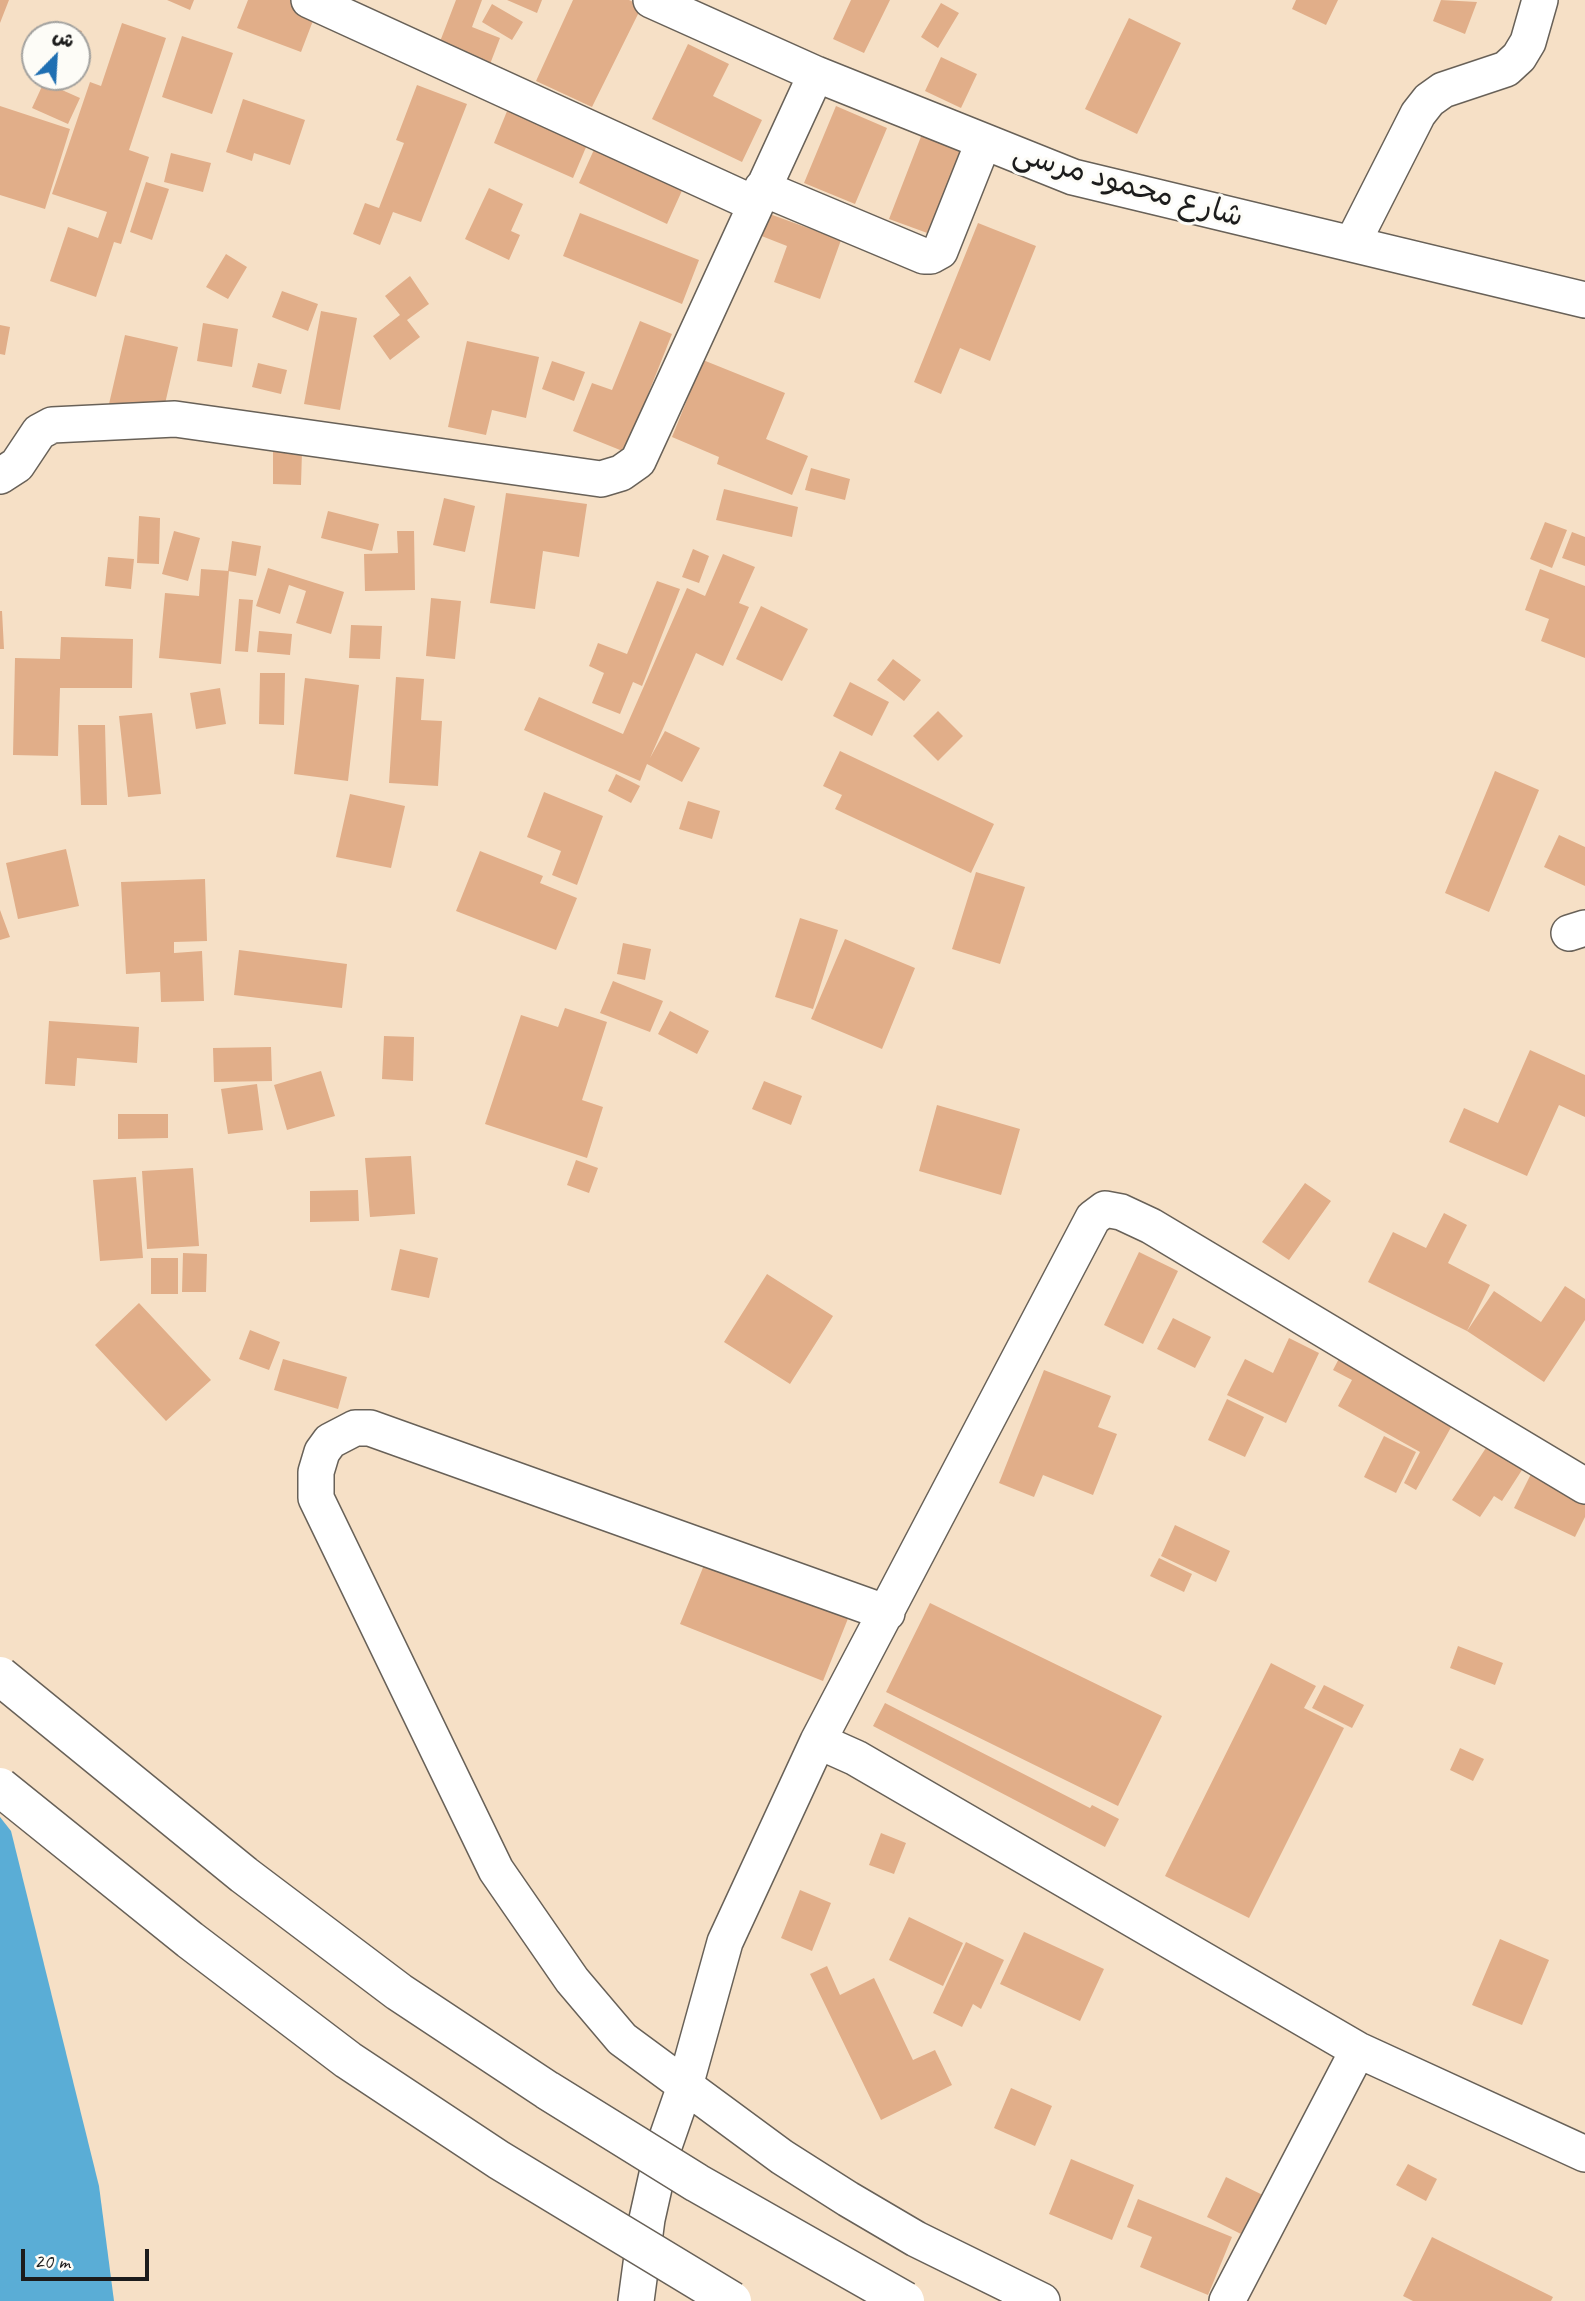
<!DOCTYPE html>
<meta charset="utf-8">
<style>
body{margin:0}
#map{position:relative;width:1585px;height:2301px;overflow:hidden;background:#f6e0c6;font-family:Caveat,"Playpen Sans Arabic",sans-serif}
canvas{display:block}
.north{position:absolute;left:21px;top:21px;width:70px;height:70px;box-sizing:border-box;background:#fdfcf7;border:2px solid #a3a29f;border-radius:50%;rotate:24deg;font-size:19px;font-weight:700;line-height:28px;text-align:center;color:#1c1c1c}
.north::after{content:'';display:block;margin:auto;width:24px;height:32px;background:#1f6fb2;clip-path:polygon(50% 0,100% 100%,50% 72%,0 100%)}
.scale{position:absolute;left:21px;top:2249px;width:128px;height:32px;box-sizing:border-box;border:4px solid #1c1c1c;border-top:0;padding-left:9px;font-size:21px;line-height:24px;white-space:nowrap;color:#1c1c1c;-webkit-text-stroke:5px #fdfcf7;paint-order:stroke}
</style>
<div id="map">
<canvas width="1585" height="2301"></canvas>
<div class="north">ش</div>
<div class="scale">20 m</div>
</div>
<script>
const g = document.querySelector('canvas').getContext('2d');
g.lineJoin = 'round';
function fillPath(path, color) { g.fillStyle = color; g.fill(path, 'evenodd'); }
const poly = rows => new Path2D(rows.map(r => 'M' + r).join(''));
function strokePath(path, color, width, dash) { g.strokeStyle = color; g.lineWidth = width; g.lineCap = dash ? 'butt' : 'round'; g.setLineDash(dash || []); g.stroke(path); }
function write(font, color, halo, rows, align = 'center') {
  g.font = font + ' Caveat,"Playpen Sans Arabic",sans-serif'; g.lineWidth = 6; g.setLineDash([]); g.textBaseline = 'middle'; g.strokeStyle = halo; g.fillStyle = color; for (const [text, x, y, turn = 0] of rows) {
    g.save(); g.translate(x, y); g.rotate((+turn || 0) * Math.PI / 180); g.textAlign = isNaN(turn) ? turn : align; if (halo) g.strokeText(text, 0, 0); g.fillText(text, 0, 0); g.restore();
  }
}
fillPath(poly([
 [0,1817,11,1831,99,2186,114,2301,0,2301]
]), '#5aadd6');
fillPath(poly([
 [0,0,9,0,0,23],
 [167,0,194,0,190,10],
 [248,0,306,0,319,5,301,52,237,28],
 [456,0,482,0,472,27,500,38,487,72,436,52],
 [507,0,542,0,537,13],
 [573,0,629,0,642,6,592,107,536,81],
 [851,0,890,0,864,53,833,39],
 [1296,0,1338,0,1326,25,1292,9],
 [1441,0,1477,2,1465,34,1433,21],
 [941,3,959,13,938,48,921,37],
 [492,4,523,22,512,40,482,22],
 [1129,18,1181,43,1137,134,1085,109],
 [55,21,82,31,77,43,77,35,50,35],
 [122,23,166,38,129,150,149,157,121,244,114,242,96,297,50,281,68,227,98,238,107,212,52,194,90,82,101,86],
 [182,36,233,53,212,114,162,97],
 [688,44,729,64,713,96,762,120,742,162,652,119],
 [941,57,977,74,961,108,925,91],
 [44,82,80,98,68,124,32,108],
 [417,85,467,104,421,222,393,212,380,245,353,234,365,203,379,208,404,143,396,140],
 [243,99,305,120,290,165,254,153,252,161,226,152],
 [512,99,592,133,573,178,494,143],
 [0,106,70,129,45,209,0,195],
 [836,106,887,128,855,204,804,183],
 [601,134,689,175,667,224,579,183],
 [922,134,962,150,930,234,889,219],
 [171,153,211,163,203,192,164,182],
 [146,182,169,189,152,240,130,232],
 [489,188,523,204,511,231,520,235,509,260,465,239],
 [580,213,699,260,682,304,563,256],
 [767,213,841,240,820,299,774,282,787,246,759,235],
 [978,223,1036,246,990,361,960,348,941,394,914,382],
 [226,254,247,267,228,299,206,287],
 [410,276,429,304,407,320,420,337,390,360,373,336,400,315,385,296],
 [282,291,318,304,308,331,272,317],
 [321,311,357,318,340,410,304,404],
 [640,321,672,334,625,452,573,431,592,383,612,390],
 [203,323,238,329,232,367,197,361],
 [0,325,10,327,5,355,0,354],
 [125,335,178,347,162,417,109,404],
 [467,341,539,357,526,418,492,410,486,435,448,427],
 [703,360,785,393,766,439,808,456,792,495,717,464,719,457,672,437],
 [552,361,585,372,574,401,542,389],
 [258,363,287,370,281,394,252,387],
 [273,451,302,451,301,485,273,484],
 [811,468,850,479,845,500,805,490],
 [724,489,798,507,792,537,716,520],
 [506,493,587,504,579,557,543,551,535,609,490,603],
 [444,498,475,506,465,552,433,545],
 [328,511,379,524,372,551,321,538],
 [139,516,160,518,159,564,137,563],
 [1545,522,1567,530,1552,568,1530,559],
 [174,531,200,538,188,581,162,574],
 [397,531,414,531,415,590,365,591,364,554,398,553],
 [1572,532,1585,537,1585,566,1562,558],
 [232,541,261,546,256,576,228,571],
 [693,549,709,556,699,583,682,577],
 [723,554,755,567,739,603,749,607,723,666,696,653,650,758,665,731,700,748,682,782,647,764,640,781,524,730,539,697,623,734,687,588,705,596],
 [108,557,134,559,131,589,105,586],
 [268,568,344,592,331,634,296,623,306,591,289,585,280,614,256,606],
 [201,569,229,571,221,664,159,658,165,593,199,596],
 [1540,569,1585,586,1585,658,1541,641,1549,619,1525,610],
 [657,581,680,589,642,686,633,682,620,714,592,703,604,673,589,666,598,643,627,654],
 [431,598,461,601,455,659,426,656],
 [239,599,253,600,248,652,235,651],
 [761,606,808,629,782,681,736,659],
 [0,611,2,611,4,649,0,649],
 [351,625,382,626,380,659,349,658],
 [259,631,292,634,290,655,257,652],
 [61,637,133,639,132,688,60,688,58,756,13,755,15,658,60,659],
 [893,659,921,680,904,701,877,680],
 [260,673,285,673,284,725,259,724],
 [396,677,424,679,421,720,442,721,438,786,389,783],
 [305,678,359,685,348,781,294,774],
 [850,682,889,702,872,736,833,716],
 [220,688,226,724,196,729,190,693],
 [938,711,963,736,938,761,913,736],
 [152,713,161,794,128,797,119,716],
 [78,725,105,725,107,805,81,805],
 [840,751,994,824,971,873,835,809,842,795,823,786],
 [1495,771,1539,790,1489,912,1445,893],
 [616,774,640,786,631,803,608,791],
 [544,792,603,816,577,885,552,875,561,851,527,837],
 [350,794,405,806,391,868,336,857],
 [688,801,720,811,712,839,679,829],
 [1559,835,1585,847,1585,886,1544,867],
 [66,849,79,906,18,919,6,863],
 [480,851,543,876,540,883,577,898,556,950,456,911],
 [976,872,1025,887,1000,964,952,949],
 [205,879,207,941,174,942,174,953,202,951,204,1001,161,1002,160,972,126,974,121,882],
 [0,910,10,937,0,940],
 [800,918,838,930,813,1009,775,997],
 [845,939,915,968,882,1049,811,1019],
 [623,943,651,949,645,980,617,974],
 [239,950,347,964,342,1008,234,995],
 [613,981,663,1001,650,1032,600,1013],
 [565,1008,607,1022,582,1100,603,1107,587,1158,485,1124,521,1015,558,1027],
 [670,1011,709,1031,697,1054,658,1034],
 [49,1021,139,1027,137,1063,77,1058,75,1086,45,1084],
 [384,1036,414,1037,413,1081,382,1079],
 [271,1047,272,1081,214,1082,213,1048],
 [1530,1050,1585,1075,1585,1117,1559,1105,1527,1176,1449,1142,1464,1108,1498,1123],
 [321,1071,335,1116,287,1130,274,1085],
 [764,1081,802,1096,791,1125,752,1109],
 [257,1084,263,1130,228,1134,221,1089],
 [937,1105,1020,1129,1001,1195,919,1171],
 [118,1114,168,1114,168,1138,118,1139],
 [411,1156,415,1214,370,1217,365,1158],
 [576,1160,598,1168,589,1193,567,1185],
 [193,1168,199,1246,147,1249,142,1171],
 [136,1177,143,1258,100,1261,93,1180],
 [1305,1183,1331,1201,1289,1260,1262,1242],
 [358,1190,359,1221,310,1222,310,1191],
 [1444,1213,1467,1225,1448,1263,1490,1285,1467,1331,1368,1282,1393,1232,1426,1248],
 [400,1249,438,1258,429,1298,391,1290],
 [1139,1252,1178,1271,1143,1344,1104,1325],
 [183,1253,207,1254,206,1292,182,1292],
 [151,1258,178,1258,178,1294,151,1294],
 [767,1274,833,1316,790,1384,724,1342],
 [1565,1286,1585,1299,1585,1320,1544,1382,1467,1331,1494,1291,1541,1322],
 [139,1303,211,1380,166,1421,95,1345],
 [1173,1318,1211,1337,1195,1368,1157,1349],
 [250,1330,280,1342,269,1370,239,1359],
 [1289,1338,1319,1353,1286,1423,1227,1395,1245,1359,1273,1373],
 [1344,1349,1459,1413,1416,1490,1404,1483,1420,1452,1338,1406,1352,1380,1333,1370],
 [283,1359,347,1377,338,1409,274,1390],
 [1044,1370,1111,1396,1098,1427,1117,1434,1093,1495,1043,1475,1034,1497,999,1483],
 [1227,1399,1264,1417,1245,1457,1208,1440],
 [1495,1434,1531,1456,1502,1501,1494,1496,1480,1517,1452,1500],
 [1384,1436,1416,1452,1396,1493,1364,1477],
 [1537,1462,1585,1485,1585,1517,1575,1537,1514,1508],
 [1175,1525,1230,1551,1216,1582,1161,1556],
 [713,1543,855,1601,823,1681,680,1624],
 [1159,1558,1192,1574,1184,1592,1150,1576],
 [930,1603,1162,1716,1118,1806,886,1692],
 [1458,1646,1503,1663,1495,1685,1450,1668],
 [1271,1663,1316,1686,1304,1708,1344,1728,1249,1918,1165,1876],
 [1324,1685,1364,1705,1352,1728,1312,1708],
 [885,1703,1090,1808,1092,1805,1119,1819,1105,1847,873,1726],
 [1460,1748,1484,1759,1473,1781,1450,1770],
 [881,1833,906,1843,894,1874,869,1865],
 [800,1890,831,1903,812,1951,781,1938],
 [909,1917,963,1943,943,1986,889,1960],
 [1024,1932,1104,1969,1080,2021,1000,1984],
 [1500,1939,1549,1960,1522,2025,1472,2005],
 [966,1942,1004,1960,981,2009,973,2004,962,2027,933,2013],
 [827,1966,840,1995,874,1978,913,2060,935,2050,952,2085,881,2120,810,1974],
 [1011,2088,1052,2106,1035,2146,994,2128],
 [1071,2159,1134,2185,1112,2240,1049,2214],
 [1408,2164,1437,2179,1426,2201,1396,2185],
 [1226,2177,1277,2202,1257,2242,1207,2217],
 [1138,2199,1232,2237,1208,2295,1140,2267,1152,2237,1127,2227],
 [1432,2237,1553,2297,1551,2301,1413,2301,1403,2296]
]), '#e1ae89');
const minor = poly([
 [309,0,755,204],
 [651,0,816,74,1073,177,1585,300],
 [762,188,924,256,931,256,940,251,983,143],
 [1352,244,1418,114,1429,100,1443,90,1506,69,1519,57,1528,42,1540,0],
 [0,476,17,465,39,432,52,425,175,419,601,479,621,473,638,461,816,74],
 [1569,933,1585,928],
 [887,1613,370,1428,355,1428,330,1441,322,1452,316,1472,316,1498,496,1870,572,1980,622,2039,782,2157,848,2199,916,2239,1042,2301],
 [818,1741,856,1758,1358,2050,1585,2154],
 [636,2301,647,2219,662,2152,685,2086,725,1942,818,1741,1093,1218,1105,1209,1121,1212,1151,1226,1585,1486],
 [1227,2301,1358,2050]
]);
strokePath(minor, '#686158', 38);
strokePath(minor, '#fff', 35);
const primaryBridge = poly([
 [0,1676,244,1875,399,1992,547,2090,697,2183,905,2301],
 [0,1787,190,1940,348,2060,499,2160,732,2301]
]);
strokePath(primaryBridge, '#686158', 41, []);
strokePath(primaryBridge, '#fff', 38);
write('30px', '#1c1c1c', '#fdfcf7', [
 ["شارع محمود مرسى",1128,186,16]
]);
</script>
